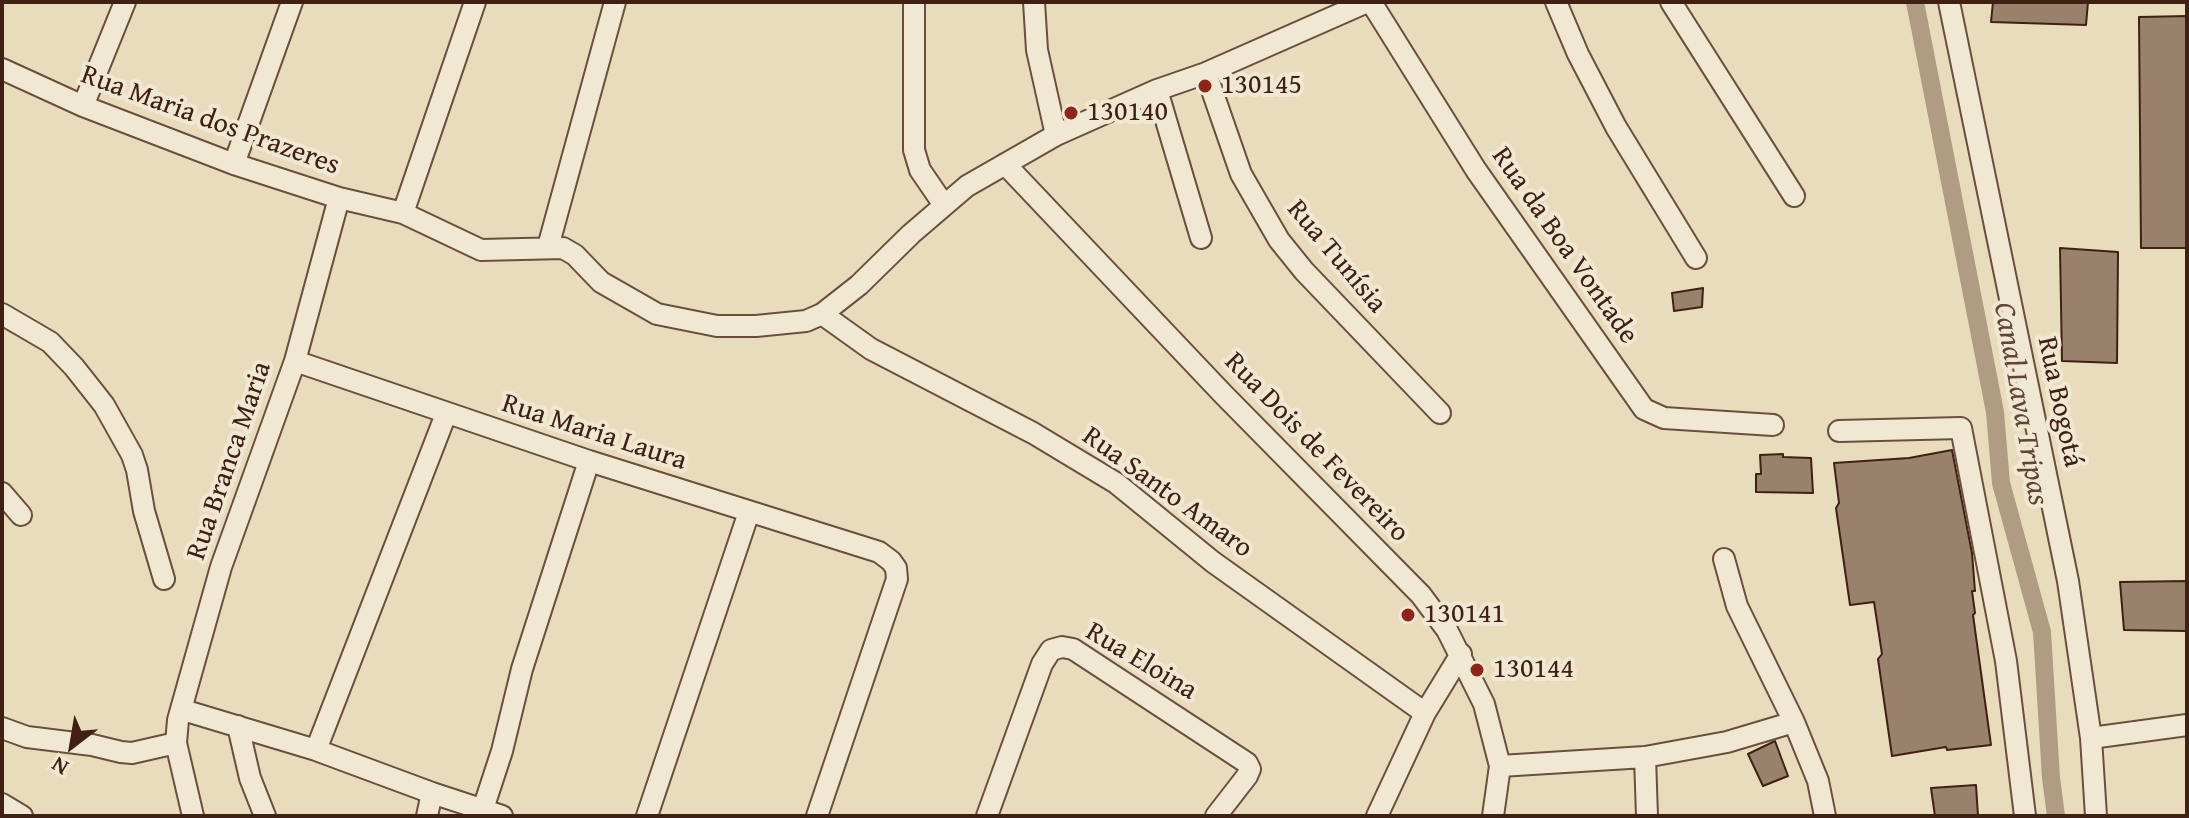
<!DOCTYPE html>
<meta charset="utf-8">
<style>
body{margin:0}
#map{position:relative;width:2189px;height:818px;overflow:hidden;background:#e9dcbc;font-family:"Gentium Book Plus",serif}
canvas{display:block}
.frame{position:absolute;inset:0;border:4px solid #412014;pointer-events:none}
.north{position:absolute;left:32px;top:706px;width:80px;height:80px;-webkit-text-stroke:6px #f1e8d3;paint-order:stroke;rotate:211deg;font-size:22px;font-weight:700;line-height:32px;text-align:center;color:#412014}
.north::after{content:'';display:block;margin:auto;width:28px;height:36px;background:#412014;clip-path:polygon(50% 0,100% 100%,50% 72%,0 100%)}
</style>
<div id="map">
<canvas width="2189" height="818"></canvas>
<div class="frame"></div>
<div class="north">N</div>
</div>
<script>
const g = document.querySelector('canvas').getContext('2d');
g.lineJoin = 'round';
const poly = rows => new Path2D(rows.map(r => 'M' + r).join(''));
function strokePath(path, color, width, dash) { g.strokeStyle = color; g.lineWidth = width; g.lineCap = dash ? 'butt' : 'round'; g.setLineDash(dash || []); g.stroke(path); }
function fillPath(path, color) { g.fillStyle = color; g.fill(path, 'evenodd'); }
function write(font, color, halo, rows, align = 'center') {
  g.font = font + ' "Gentium Book Plus",serif'; g.lineWidth = 8; g.setLineDash([]); g.textBaseline = 'middle'; g.strokeStyle = halo; g.fillStyle = color; for (const [text, x, y, turn = 0] of rows) {
    g.save(); g.translate(x, y); g.rotate((+turn || 0) * Math.PI / 180); g.textAlign = isNaN(turn) ? turn : align; if (halo) g.strokeText(text, 0, 0); g.fillText(text, 0, 0); g.restore();
  }
}
strokePath(poly([
 [1915,2,1995,412,2001,483,2042,632,2051,778,2056,816]
]), '#b09c83', 18);
const building = poly([
 [1993,2,2088,2,2086,25,1991,22,1993,2],
 [2187,16,2187,248,2141,248,2139,17,2187,16],
 [2060,248,2118,252,2117,363,2062,361,2060,248],
 [1703,288,1702,307,1674,311,1672,293,1703,288],
 [1952,450,1972,553,1975,591,1972,591,1975,613,1973,615,1991,745,1947,750,1946,747,1892,756,1878,659,1882,654,1874,602,1850,605,1836,508,1839,503,1834,463,1909,458,1952,450],
 [1783,454,1783,457,1811,458,1813,493,1756,492,1756,474,1761,474,1760,455,1783,454],
 [2187,581,2187,631,2124,630,2120,582,2187,581],
 [1775,741,1788,776,1763,786,1748,754,1775,741],
 [1976,785,1978,816,1935,816,1931,788,1976,785]
]);
fillPath(building, '#98826b');
strokePath(building, '#412014', 2);
const street = poly([
 [914,2,914,150,920,170,944,205],
 [1034,2,1037,50,1056,135],
 [1371,2,1476,170,1644,409,1664,418,1773,425],
 [1556,2,1578,54,1616,127,1696,258],
 [1671,2,1794,196],
 [1949,2,2068,581,2091,738,2096,816],
 [2,69,83,106,234,164,339,198,403,213,481,250,563,248,575,255,601,282,657,314,717,326,756,326,806,321,822,314,859,285,911,234,967,186,1056,135,1157,90,1206,73,1367,2],
 [1206,73,1241,174,1279,240,1304,271,1440,413],
 [1157,90,1201,238],
 [83,106,125,2],
 [234,164,292,2],
 [1005,164,1223,394,1421,595,1447,630,1484,704,1500,766,1493,816],
 [403,213,475,2],
 [548,247,615,2],
 [2,314,50,342,74,367,104,405,132,455,137,470,144,511,164,579],
 [822,314,871,349,1033,433,1116,483,1213,562,1425,713],
 [295,361,589,461,879,552,891,561,896,568,897,579,817,816],
 [1839,431,1961,428,2006,661,2025,816],
 [2,493,21,515],
 [1724,559,1737,606,1794,722,1818,781,1825,816],
 [183,710,316,750,432,793,502,816],
 [238,726,250,778,265,816],
 [2,728,27,737,92,745,121,752,132,753,176,743],
 [2091,738,2187,725],
 [316,750,446,414],
 [1645,757,1647,816],
 [1500,766,1645,757,1727,742,1794,722],
 [2,804,22,816],
 [483,809,502,751,522,669,589,461],
 [193,816,176,743,178,720,221,567,295,361,339,198],
 [427,816,432,793],
 [647,816,749,512],
 [987,816,1042,664,1051,650,1062,647,1073,649,1247,763,1250,769,1247,776,1216,816],
 [1377,816,1425,713,1461,654]
]);
strokePath(street, '#6b4f3e', 24);
strokePath(street, '#f1e8d3', 20);
for (const [x, y, r, color] of [
 [1205,86,8,"#8f2418"],
 [1071,113,8,"#8f2418"],
 [1408,615,8,"#8f2418"],
 [1477,670,8,"#8f2418"]
]) { const dot = new Path2D(); dot.arc(x, y, r, 0, 2 * Math.PI); g.fillStyle = color; g.fill(dot); strokePath(dot, '#f1e8d3', 3); }
write('28px', '#412014', '#f1e8d3', [
 ["130145",1221,86],
 ["130140",1087,113],
 ["130141",1424,615],
 ["130144",1493,670]
], 'left');
write('28px', '#412014', '#f1e8d3', [
 ["Rua Maria dos Prazeres",210,121,20],
 ["Rua da Boa Vontade",1564,246,55],
 ["Rua Tunísia",1336,257,50],
 ["Rua Bogotá",2059,402,78],
 ["Rua Maria Laura",594,433,18],
 ["Rua Dois de Fevereiro",1316,448,46],
 ["Rua Branca Maria",230,461,-71],
 ["Rua Santo Amaro",1167,493,36],
 ["Rua Eloina",1141,662,31]
]);
write('italic 30px', '#624535', '#f1e8d3', [
 ["Canal Lava Tripas",2020,404,80]
]);
</script>
